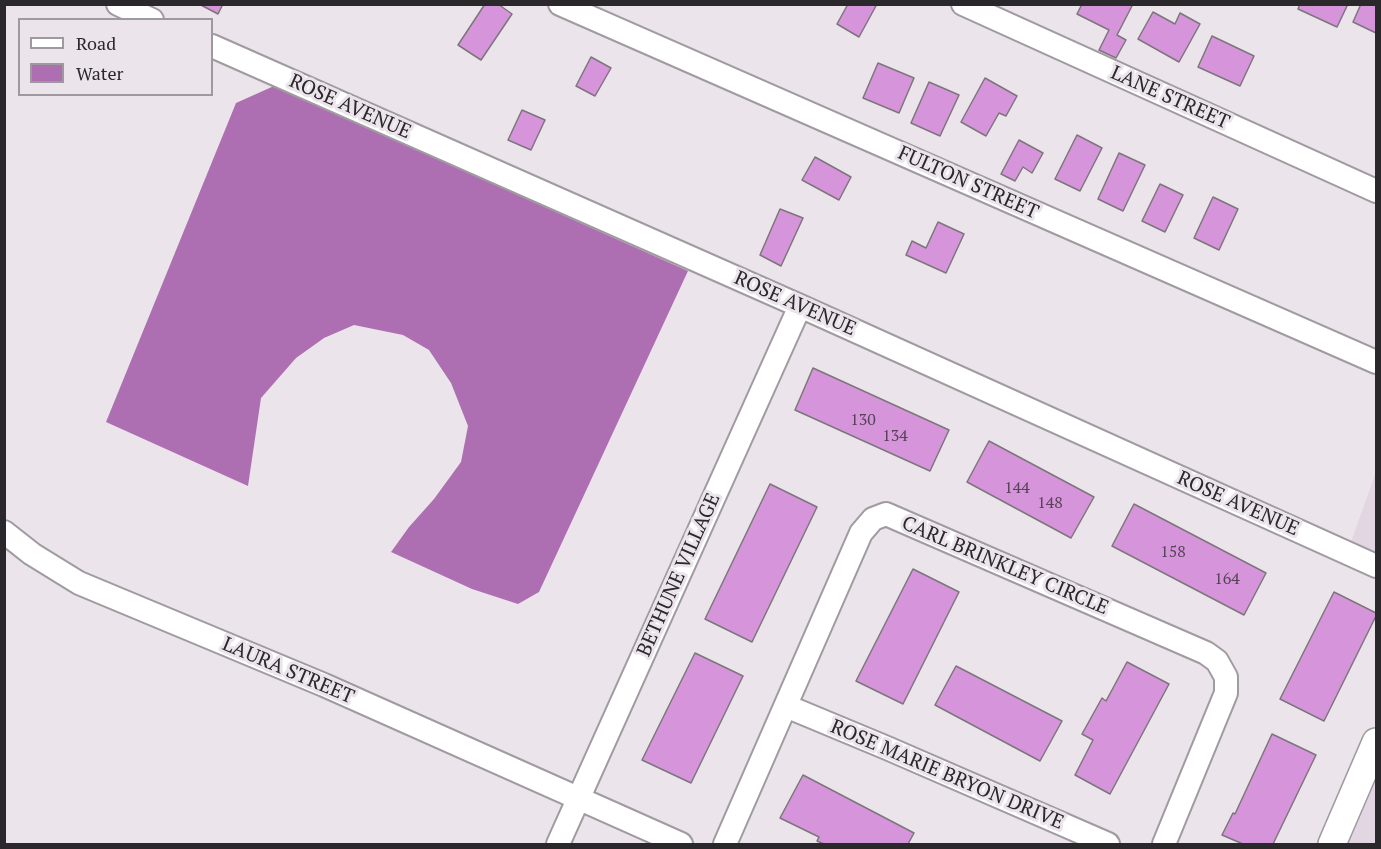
<!DOCTYPE html>
<style>
body{margin:0}
#map{position:relative;width:1381px;height:849px;overflow:hidden;background:#ebe4eb;font-family:"PT Serif",serif}
canvas{display:block}
.frame{position:absolute;inset:0;border:6px solid #2b282b;pointer-events:none}
.legend{position:absolute;left:18px;top:18px;width:195px;height:78px;box-sizing:border-box;background:#ebe4eb;border:2px solid #9e999e;margin:0;padding:8px 10px;list-style:none;font-size:18px;color:#2b282b}
.legend li{display:flex;align-items:center;gap:12px;height:30px}
.legend b{width:30px;border:2px solid #9e999e}
</style>
<div id="map">
<canvas width="1381" height="849"></canvas>
<div class="frame"></div>
<ul class="legend">
<li><b style="height:8px;background:#fff"></b>Road</li>
<li><b style="height:16px;background:#ad6fb1"></b>Water</li>
</ul>
</div>
<script>
const g = document.querySelector('canvas').getContext('2d');
g.lineJoin = 'round';
function fillPath(path, color) { g.fillStyle = color; g.fill(path, 'evenodd'); }
const poly = rows => new Path2D(rows.map(r => 'M' + r).join(''));
function strokePath(path, color, width, dash) { g.strokeStyle = color; g.lineWidth = width; g.lineCap = dash ? 'butt' : 'round'; g.setLineDash(dash || []); g.stroke(path); }
function write(font, color, halo, rows, align = 'center') {
  g.font = font + ' "PT Serif",serif'; g.lineWidth = 6; g.setLineDash([]); g.textBaseline = 'middle'; g.strokeStyle = halo; g.fillStyle = color; for (const [text, x, y, turn = 0] of rows) {
    g.save(); g.translate(x, y); g.rotate((+turn || 0) * Math.PI / 180); g.textAlign = isNaN(turn) ? turn : align; if (halo) g.strokeText(text, 0, 0); g.fillText(text, 0, 0); g.restore();
  }
}
fillPath(poly([
 [1376,472,1376,554,1351,542],
 [1376,774,1376,844,1346,844]
]), '#e2d6e3');
fillPath(poly([
 [274,86,688,271,539,592,518,604,472,589,391,552,409,527,434,499,461,462,468,426,451,383,429,350,403,335,354,325,324,338,296,358,261,398,248,486,106,422,236,103]
]), '#ad6fb1');
const building = poly([
 [199,4,223,4,218,14,199,4],
 [485,4,498,4,512,14,481,60,458,45,485,4],
 [848,4,877,4,859,37,837,24,848,4],
 [1082,4,1133,4,1117,35,1126,40,1116,58,1099,50,1109,30,1077,14,1082,4],
 [1300,4,1348,4,1337,27,1298,9,1300,4],
 [1361,4,1376,4,1376,33,1353,22,1361,4],
 [1153,12,1175,24,1180,13,1200,24,1179,62,1138,39,1153,12],
 [1212,36,1254,56,1240,86,1198,67,1212,36],
 [591,57,611,68,595,96,576,86,591,57],
 [878,63,914,78,899,113,863,98,878,63],
 [985,78,1017,96,1006,116,999,113,986,136,961,122,985,78],
 [929,82,959,95,940,136,911,123,929,82],
 [522,110,545,120,531,150,508,140,522,110],
 [1077,135,1102,148,1080,191,1055,179,1077,135],
 [1019,140,1043,153,1032,173,1023,167,1015,181,1001,174,1019,140],
 [1119,153,1145,165,1123,211,1098,199,1119,153],
 [815,157,851,177,839,200,802,180,815,157],
 [1160,184,1183,195,1165,232,1142,221,1160,184],
 [1213,197,1238,209,1219,250,1194,238,1213,197],
 [780,209,803,218,781,266,760,255,780,209],
 [938,222,964,234,946,273,906,255,912,241,926,248,938,222],
 [813,368,949,430,930,471,795,410,813,368],
 [989,441,1094,497,1071,538,967,482,989,441],
 [770,484,817,507,752,642,705,619,770,484],
 [1134,504,1266,573,1244,615,1112,546,1134,504],
 [913,569,959,592,903,704,856,681,913,569],
 [1334,592,1376,613,1376,616,1324,721,1280,699,1334,592],
 [695,653,743,676,691,783,642,760,695,653],
 [1127,662,1169,684,1110,794,1075,775,1093,740,1082,734,1102,698,1106,701,1127,662],
 [956,666,1062,721,1040,761,935,705,956,666],
 [1272,734,1316,755,1273,844,1243,844,1222,835,1233,813,1235,814,1272,734],
 [803,775,914,833,908,844,824,844,817,841,819,837,780,818,803,775]
]);
fillPath(building, '#d695da');
strokePath(building, '#7c767c', 1.5);
const minor = poly([
 [118,4,152,20],
 [560,4,1376,362],
 [963,4,1376,191],
 [212,46,800,306,1376,566],
 [4,532,32,554,79,583,324,685,681,844],
 [786,706,887,748,1108,844],
 [558,844,800,306],
 [725,844,861,533,873,519,886,514,1206,653,1217,661,1226,677,1226,693,1164,844]
]);
const tertiary = poly([
 [1332,844,1376,742]
]);
strokePath(minor, '#a09aa1', 26);
strokePath(tertiary, '#a09aa1', 30);
strokePath(minor, '#fff', 22);
strokePath(tertiary, '#fff', 27);
write('16px', '#564357', null, [
 ["130",863,420],
 ["134",895,436],
 ["144",1017,488],
 ["148",1050,503],
 ["158",1173,552],
 ["164",1227,579]
]);
write('20px', '#2b282b', '#ebe4eb', [
 ["LANE STREET",1170,98,24],
 ["ROSE AVENUE",350,107,24],
 ["FULTON STREET",968,183,24],
 ["ROSE AVENUE",795,304,24],
 ["ROSE AVENUE",1238,504,24],
 ["CARL BRINKLEY CIRCLE",1005,566,23],
 ["BETHUNE VILLAGE",679,575,-66],
 ["LAURA STREET",288,671,23],
 ["ROSE MARIE BRYON DRIVE",947,775,23]
]);
</script>
